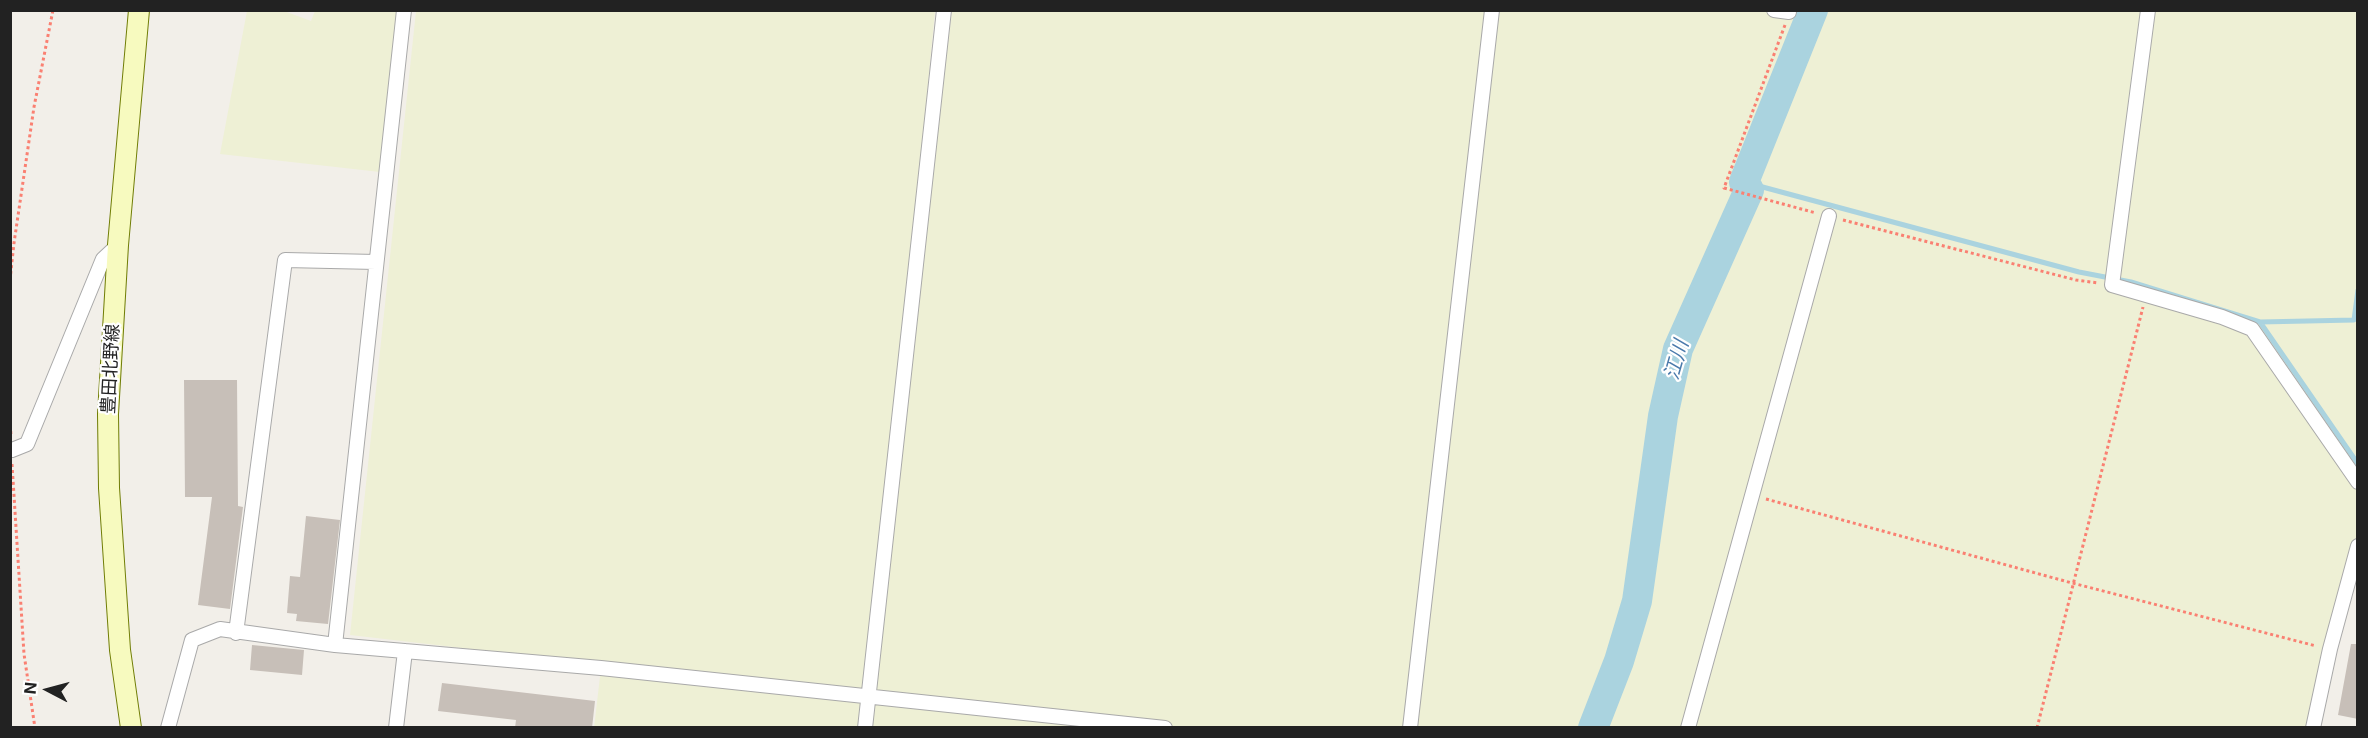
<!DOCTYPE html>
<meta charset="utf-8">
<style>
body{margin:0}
#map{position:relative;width:2368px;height:738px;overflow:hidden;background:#f2efe9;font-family:Inter,sans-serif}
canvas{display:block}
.frame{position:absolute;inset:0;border:12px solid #222;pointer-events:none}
.north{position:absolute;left:18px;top:660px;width:60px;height:60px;-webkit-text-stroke:4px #fff;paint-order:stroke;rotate:276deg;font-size:16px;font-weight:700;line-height:24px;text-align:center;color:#222}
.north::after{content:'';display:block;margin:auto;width:21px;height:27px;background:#222;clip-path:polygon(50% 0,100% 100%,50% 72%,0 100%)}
</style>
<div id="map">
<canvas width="2368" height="738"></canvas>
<div class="frame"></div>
<div class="north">N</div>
</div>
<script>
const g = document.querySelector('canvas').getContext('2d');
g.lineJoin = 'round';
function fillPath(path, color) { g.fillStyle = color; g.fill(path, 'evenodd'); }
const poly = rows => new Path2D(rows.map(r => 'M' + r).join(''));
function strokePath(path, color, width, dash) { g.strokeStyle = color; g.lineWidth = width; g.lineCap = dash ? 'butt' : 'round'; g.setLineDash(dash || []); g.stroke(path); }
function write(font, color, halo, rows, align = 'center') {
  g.font = font + ' Inter,"Noto Sans JP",sans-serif'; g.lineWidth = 4.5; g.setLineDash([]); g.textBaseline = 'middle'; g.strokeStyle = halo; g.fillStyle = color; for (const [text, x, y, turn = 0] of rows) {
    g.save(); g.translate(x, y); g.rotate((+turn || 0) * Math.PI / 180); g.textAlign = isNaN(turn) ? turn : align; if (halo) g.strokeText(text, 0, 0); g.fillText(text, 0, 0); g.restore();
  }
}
fillPath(poly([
 [247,11,284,11,311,21,315,11,399,11,380,172,220,154],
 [416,11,935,11,873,659,952,11,2357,11,2357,546,2313,727,594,728,601,668,808,688,350,635]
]), '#eef0d5');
strokePath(poly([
 [1744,182,2079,272,2131,282,2260,322],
 [2358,290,2354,320,2260,322,2358,464]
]), '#aad3df', 5);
strokePath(poly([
 [1593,728,1619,661,1637,601,1663,416,1678,349,1749,190,1744,182,1813,10]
]), '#aad3df', 30);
fillPath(poly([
 [184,380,237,380,238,506,243,507,230,609,198,605,212,497,185,497],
 [306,516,340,520,328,624,296,621,297,614,287,613,290,576,300,577],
 [2351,644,2358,644,2358,719,2338,715],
 [252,645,304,650,302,675,250,670],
 [442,683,595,701,592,728,515,728,516,720,438,711]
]), '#c7bfb8');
const street = poly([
 [1774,10,1789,12],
 [2148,10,2112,285,2222,317,2252,329,2358,482],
 [12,450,27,444,103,259,118,245],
 [236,633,285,260,376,262],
 [335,645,404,10],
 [168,728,192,640,220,629,335,645,601,668,1165,728],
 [396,728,405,651],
 [865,728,944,10],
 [1410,728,1492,10],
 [1688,728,1829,216],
 [2313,728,2330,649,2358,546]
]);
const secondary = poly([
 [131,728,120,650,109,488,108,414,118,245,139,10]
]);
strokePath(street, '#a9a9a9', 16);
strokePath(secondary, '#707d05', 22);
strokePath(poly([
 [1785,25,1724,188,1816,213],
 [1843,220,2076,280,2098,283],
 [10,280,14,243,34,107,53,10],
 [10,419,11,436],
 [12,464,24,654,35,728],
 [1766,499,2072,583,2316,646],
 [2037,728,2143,307]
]), '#fa8072', 3, [3, 3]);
strokePath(street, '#fff', 14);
strokePath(secondary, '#f7fabf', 20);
write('18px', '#222', '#fff', [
 ["豊田北野線",111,369,-87]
]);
write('italic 20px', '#4a7aab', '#fff', [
 ["江川",1677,360,-74]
]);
</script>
